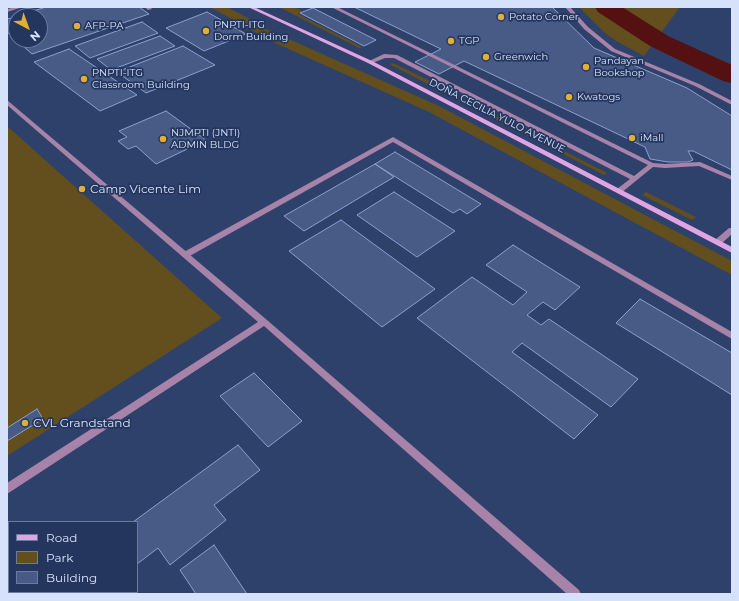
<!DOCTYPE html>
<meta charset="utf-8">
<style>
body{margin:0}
#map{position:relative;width:739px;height:601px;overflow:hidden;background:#2e416a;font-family:Montserrat,sans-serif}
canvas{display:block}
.frame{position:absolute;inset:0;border:8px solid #d6e2fb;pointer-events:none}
.legend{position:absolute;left:8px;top:521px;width:130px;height:72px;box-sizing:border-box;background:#24365e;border:1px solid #6b7b9d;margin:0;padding:5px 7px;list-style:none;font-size:12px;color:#d6e2fb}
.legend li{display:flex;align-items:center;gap:8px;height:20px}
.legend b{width:20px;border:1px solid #6b7b9d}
.north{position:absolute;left:8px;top:8px;width:40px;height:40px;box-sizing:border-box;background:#24365e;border:1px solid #6b7b9d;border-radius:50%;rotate:139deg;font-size:11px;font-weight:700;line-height:16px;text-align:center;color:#d6e2fb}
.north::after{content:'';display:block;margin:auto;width:14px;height:18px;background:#e1af34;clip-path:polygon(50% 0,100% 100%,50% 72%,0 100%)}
</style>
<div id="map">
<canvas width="739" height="601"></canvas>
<div class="frame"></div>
<ul class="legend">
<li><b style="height:5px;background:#e0a4e3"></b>Road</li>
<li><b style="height:11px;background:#634e1d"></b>Park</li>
<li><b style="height:11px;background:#475b86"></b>Building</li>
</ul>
<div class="north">N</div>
</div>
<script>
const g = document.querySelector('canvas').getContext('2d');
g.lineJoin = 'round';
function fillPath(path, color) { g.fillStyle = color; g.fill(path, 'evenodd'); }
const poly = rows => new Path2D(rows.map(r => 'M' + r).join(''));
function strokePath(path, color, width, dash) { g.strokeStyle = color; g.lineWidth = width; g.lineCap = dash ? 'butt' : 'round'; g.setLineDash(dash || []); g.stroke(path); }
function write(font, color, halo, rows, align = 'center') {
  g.font = font + ' Montserrat,sans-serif'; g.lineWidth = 3.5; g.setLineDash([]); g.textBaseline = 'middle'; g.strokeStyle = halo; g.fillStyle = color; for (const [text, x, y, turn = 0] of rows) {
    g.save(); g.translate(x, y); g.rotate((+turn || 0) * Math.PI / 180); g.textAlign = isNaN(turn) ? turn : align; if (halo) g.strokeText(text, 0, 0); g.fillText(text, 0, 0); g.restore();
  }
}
fillPath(poly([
 [210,7,227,7,256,22,264,28,439,106,732,261,732,275,429,112,273,42],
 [279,7,294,7,302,11,298,14,362,47,359,48],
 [579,7,680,7,644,56,618,42,606,34],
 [393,63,432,82,428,84,389,64],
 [461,98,607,173,604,175,458,100],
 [7,126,222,318,7,456],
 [646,192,696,217,692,220,642,195]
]), '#634e1d');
fillPath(poly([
 [595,7,622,7,668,36,732,65,732,83,723,81,650,46,598,12,595,7]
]), '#551011');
const building = poly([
 [46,7,139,7,149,14,32,54,7,32,7,19,16,17,16,40,40,40,40,16,18,16,46,7],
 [354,7,552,7,594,48,687,88,732,116,732,170,693,151,688,151,693,160,688,162,668,162,650,159,645,147,464,61,439,74,415,62,441,49,354,7],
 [313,8,376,40,364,46,300,13,313,8],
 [207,12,246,34,204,51,166,28,207,12],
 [142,22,158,33,90,58,75,46,142,22],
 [160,36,175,46,111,70,97,59,160,36],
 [183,46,215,65,146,93,117,72,183,46],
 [69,49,137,95,100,111,34,62,69,49],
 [166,111,206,140,156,164,136,146,128,149,118,141,127,137,119,131,166,111],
 [395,152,481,204,467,214,460,209,453,213,375,164,395,152],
 [375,164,394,177,304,231,284,216,375,164],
 [394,192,455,231,417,257,357,215,394,192],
 [341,220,435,289,382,327,289,251,341,220],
 [513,245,580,287,555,310,543,302,527,315,541,325,549,319,638,379,611,407,522,343,512,352,598,415,574,439,417,318,472,277,513,305,527,292,486,265,513,245],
 [640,299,732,353,732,395,616,323,640,299],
 [254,373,302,421,268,447,220,396,254,373],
 [37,409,43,419,7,441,7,428,37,409],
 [238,445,260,470,214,505,226,520,170,565,158,548,137,564,137,522,133,522,238,445],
 [214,545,247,594,196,594,180,570,214,545],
 [40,592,130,592,131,594,41,594,40,592]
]);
fillPath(building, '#475b86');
strokePath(building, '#8aa0d0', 1);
fillPath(poly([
 [16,7,23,7,7,12,7,9,16,7],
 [145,7,150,7,152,9,148,10,145,7],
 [331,7,337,7,653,163,665,164,700,162,732,176,732,180,699,166,665,168,653,167,621,193,617,193,617,189,630,179,394,58,385,58,370,64,367,62,384,54,397,55,634,176,648,165,331,7],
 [565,7,570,7,588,27,615,49,699,84,732,101,732,105,695,86,611,51,584,29,565,7],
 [393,137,732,332,732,339,393,142,188,257,185,258,181,255,182,253,393,137],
 [729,228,732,228,732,234,721,244,715,244,714,242,715,240,729,228]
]), '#a782a9');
fillPath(poly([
 [7,100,267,320,579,590,581,594,567,594,264,326,7,494,7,483,258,322,7,105,7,100]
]), '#a782a9');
fillPath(poly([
 [248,7,254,7,372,61,732,247,732,253,368,63,248,7]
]), '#e0a4e3');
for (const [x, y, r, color] of [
 [501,17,4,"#e1af34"],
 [77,26,4,"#e1af34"],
 [206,31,4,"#e1af34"],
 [451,41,4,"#e1af34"],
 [486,57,4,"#e1af34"],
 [586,67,4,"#e1af34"],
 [84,79,4,"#e1af34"],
 [569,97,4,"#e1af34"],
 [632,138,4,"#e1af34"],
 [163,139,4,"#e1af34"],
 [82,189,4,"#e1af34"],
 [25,423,4,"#e1af34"]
]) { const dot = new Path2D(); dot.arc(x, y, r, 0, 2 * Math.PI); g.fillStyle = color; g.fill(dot); strokePath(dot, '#24365e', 1.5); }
write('10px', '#d6e2fb', '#24365e', [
 ["Potato Corner",509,17],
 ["PNPTI-ITG",214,25],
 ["Dorm Building",214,37],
 ["AFP-PA",85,26],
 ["TGP",459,41],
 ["Greenwich",494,57],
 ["Pandayan",594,61],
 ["Bookshop",594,73],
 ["PNPTI-ITG",92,73],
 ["Classroom Building",92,85],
 ["Kwatogs",577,97],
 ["NJMPTI (JNTI)",171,133],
 ["ADMIN BLDG",171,145],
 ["iMall",640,138]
], 'left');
write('10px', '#d6e2fb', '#24365e', [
 ["DOÑA CECILIA YULO AVENUE",497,116,27]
]);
write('12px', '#d6e2fb', '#24365e', [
 ["Camp Vicente Lim",90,189],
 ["CVL Grandstand",33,423]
], 'left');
</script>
